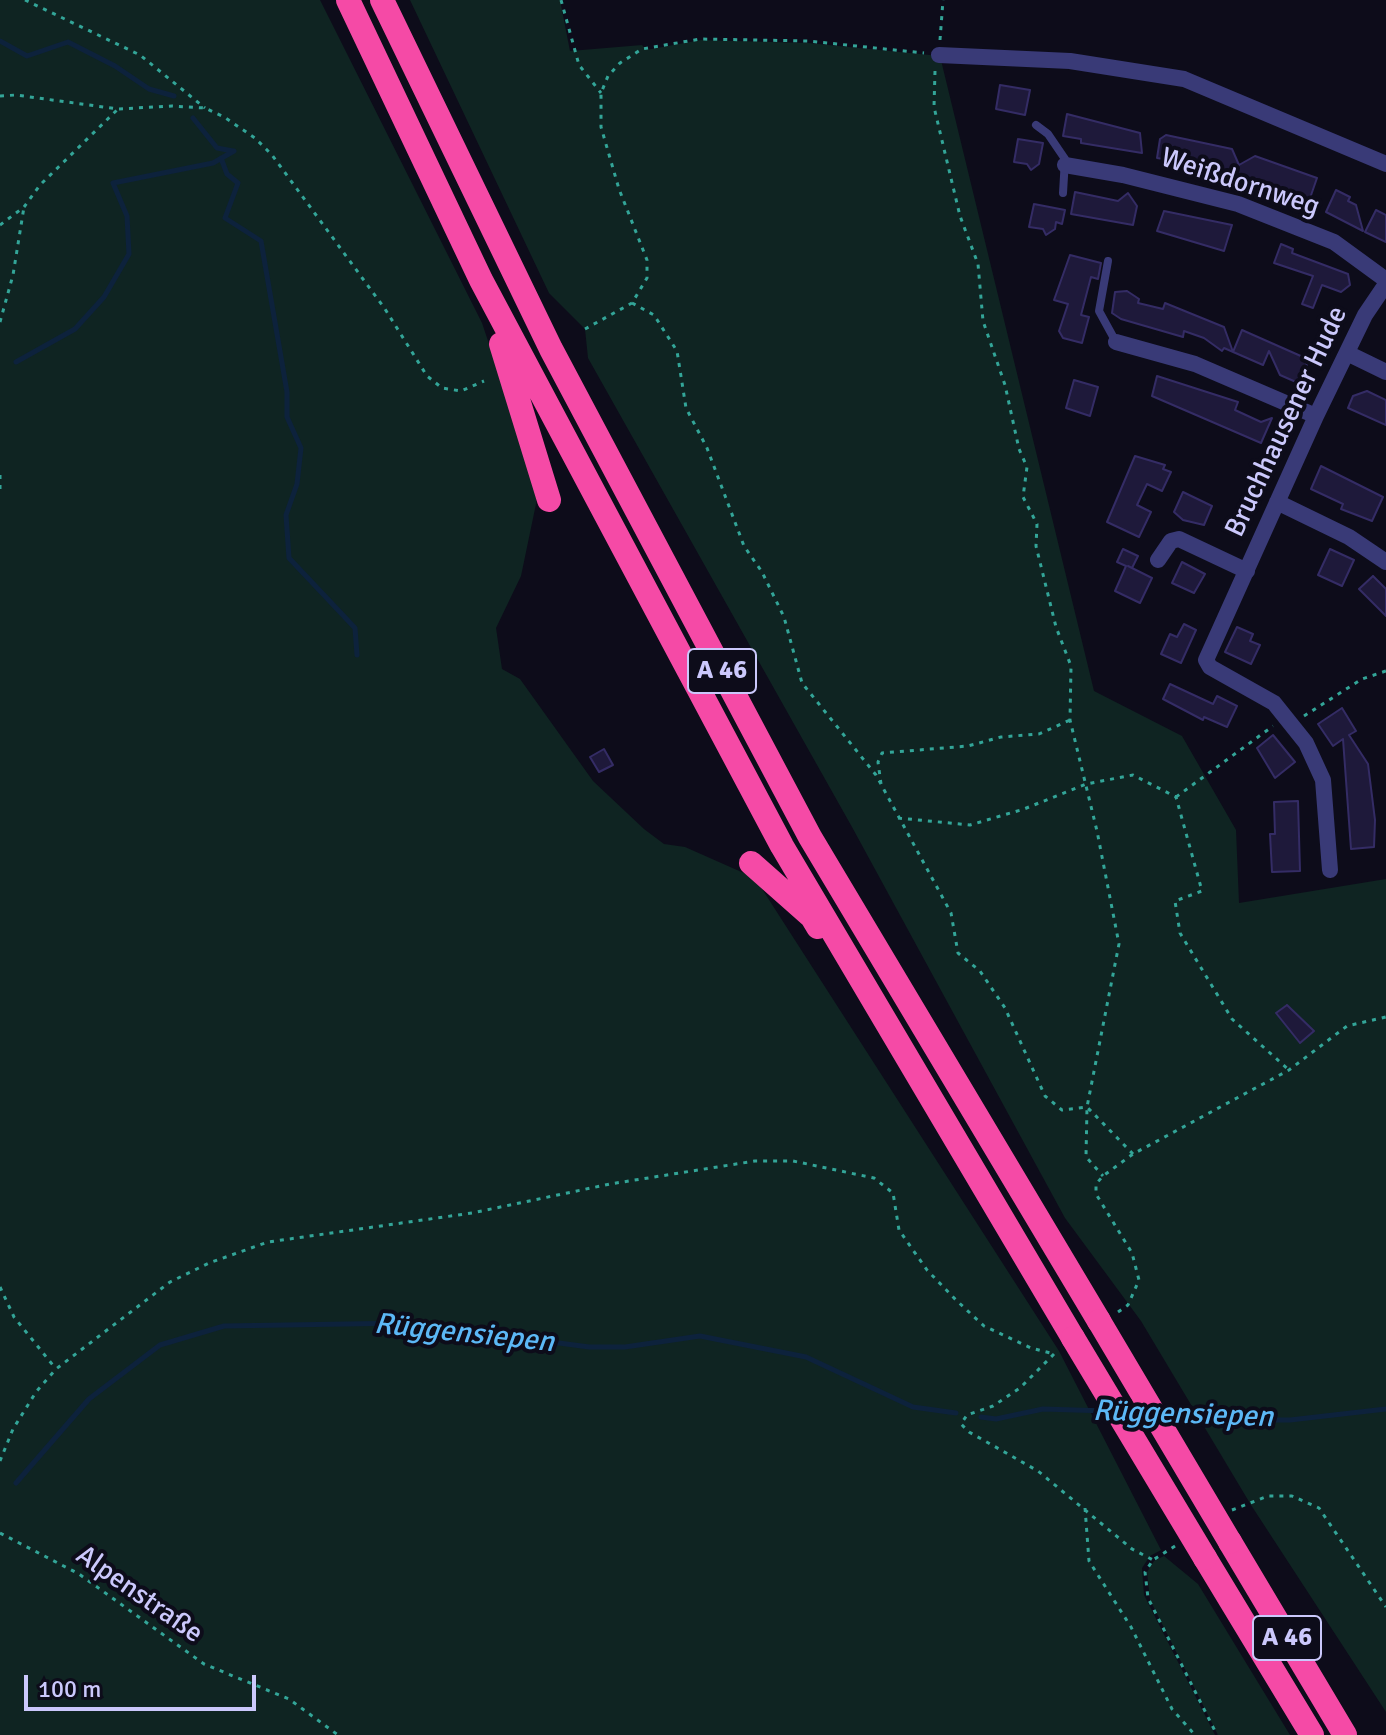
<!DOCTYPE html>
<meta charset="utf-8">
<style>
body{margin:0}
#map{position:relative;width:1386px;height:1735px;overflow:hidden;background:#0d0c1a;font-family:Signika,sans-serif}
canvas{display:block}
.scale{position:absolute;left:24px;top:1675px;width:232px;height:36px;box-sizing:border-box;border:4px solid #cbc8fc;border-top:0;padding-left:10px;font-size:24px;line-height:28px;white-space:nowrap;color:#cbc8fc;-webkit-text-stroke:6px #0d0c1a;paint-order:stroke}
</style>
<div id="map">
<canvas width="1386" height="1735"></canvas>
<div class="scale">100 m</div>
</div>
<script>
const g = document.querySelector('canvas').getContext('2d');
g.lineJoin = 'round';
function fillPath(path, color) { g.fillStyle = color; g.fill(path, 'evenodd'); }
const poly = rows => new Path2D(rows.map(r => 'M' + r).join(''));
function strokePath(path, color, width, dash) { g.strokeStyle = color; g.lineWidth = width; g.lineCap = dash ? 'butt' : 'round'; g.setLineDash(dash || []); g.stroke(path); }
function write(font, color, halo, rows, align = 'center') {
  g.font = font + ' Signika,sans-serif'; g.lineWidth = 8; g.setLineDash([]); g.textBaseline = 'middle'; g.strokeStyle = halo; g.fillStyle = color; for (const [text, x, y, turn = 0] of rows) {
    g.save(); g.translate(x, y); g.rotate((+turn || 0) * Math.PI / 180); g.textAlign = isNaN(turn) ? turn : align; if (halo) g.strokeText(text, 0, 0); g.fillText(text, 0, 0); g.restore();
  }
}
fillPath(poly([
 [0,0,320,0,482,323,526,455,537,499,521,576,496,628,502,669,520,679,593,781,644,829,664,844,685,847,755,878,1059,1351,1161,1550,1150,1556,1142,1568,1144,1595,1215,1735,0,1735],
 [410,0,560,0,570,51,642,45,646,50,701,40,808,43,940,56,1094,691,1182,736,1236,830,1239,903,1386,879,1386,1712,1251,1505,1141,1321,1065,1218,852,827,588,358,585,329,549,293],
 [1164,1556,1198,1584,1290,1735,1218,1735,1150,1600,1147,1572,1154,1561]
]), '#0f2422');
strokePath(poly([
 [0,41,27,56,68,42,115,66,149,89,174,96],
 [193,118,217,148,233,151],
 [221,158,227,174,238,183,225,218,261,241,287,392,287,417,301,448,297,484,286,515,289,558,355,628,357,655],
 [16,362,75,329,104,297,129,254,127,216,113,183,213,163,234,151],
 [1161,1412,1241,1420,1290,1420,1386,1409],
 [981,1417,996,1419,1043,1409,1107,1411],
 [16,1483,89,1399,160,1345,224,1326,408,1323,589,1347,625,1347,700,1336,806,1357,913,1407,956,1413]
]), '#0d223c', 5);
const building = poly([
 [1000,85,1030,90,1025,115,996,109,1000,85],
 [1067,114,1140,133,1142,153,1081,143,1081,139,1063,136,1067,114],
 [1166,135,1232,149,1239,165,1255,156,1317,178,1309,201,1182,159,1181,162,1157,158,1160,139,1166,135],
 [1018,139,1043,143,1039,164,1031,170,1027,164,1014,162,1018,139],
 [1336,190,1350,197,1348,201,1356,205,1363,231,1326,212,1336,190],
 [1075,192,1118,201,1128,193,1137,206,1133,225,1071,214,1075,192],
 [1034,204,1065,210,1062,224,1056,222,1055,229,1046,235,1043,229,1029,227,1034,204],
 [1376,210,1386,215,1386,242,1365,232,1376,210],
 [1164,211,1232,225,1224,251,1157,231,1164,211],
 [1281,244,1293,249,1292,253,1348,274,1350,285,1341,292,1322,285,1313,308,1302,304,1313,276,1274,263,1281,244],
 [1070,255,1101,263,1098,279,1091,277,1081,315,1089,317,1082,343,1063,338,1059,331,1068,304,1054,300,1070,255],
 [1127,291,1139,299,1138,303,1163,309,1165,303,1224,327,1233,352,1242,330,1303,357,1307,365,1296,382,1280,375,1269,351,1263,365,1224,348,1222,351,1204,338,1184,331,1183,337,1121,319,1112,313,1115,292,1127,291],
 [1157,376,1238,402,1235,410,1261,422,1272,418,1261,443,1152,396,1157,376],
 [1074,380,1098,387,1090,416,1066,408,1074,380],
 [1367,391,1386,400,1386,425,1348,408,1353,396,1367,391],
 [1135,456,1165,465,1163,469,1171,472,1162,491,1147,484,1137,505,1151,512,1139,537,1107,522,1135,456],
 [1321,466,1383,497,1372,521,1341,509,1343,504,1311,489,1321,466],
 [1183,492,1212,506,1204,525,1183,520,1174,512,1183,492],
 [1123,549,1138,556,1132,568,1128,566,1152,578,1140,603,1115,591,1126,566,1117,562,1123,549],
 [1330,549,1354,560,1342,586,1318,575,1330,549],
 [1182,562,1205,574,1194,593,1172,583,1182,562],
 [1373,576,1386,589,1386,616,1359,589,1373,576],
 [1184,624,1196,630,1181,663,1161,654,1170,634,1177,637,1184,624],
 [1237,627,1253,634,1250,641,1260,645,1251,664,1225,652,1237,627],
 [1170,684,1213,704,1217,696,1237,706,1227,727,1204,717,1203,720,1163,699,1170,684],
 [1342,708,1356,731,1349,735,1368,764,1375,820,1374,847,1351,849,1343,739,1333,746,1318,724,1342,708],
 [1273,735,1295,762,1275,778,1257,748,1273,735],
 [604,749,613,765,599,772,590,757,604,749],
 [1298,801,1300,871,1272,872,1270,834,1275,834,1274,802,1298,801],
 [1287,1005,1314,1031,1300,1043,1276,1013,1287,1005]
]);
fillPath(building, '#1e193a');
strokePath(building, '#342c65', 2);
strokePath(poly([
 [25,0,140,55,205,108],
 [561,0,579,65,601,93],
 [940,40,943,0],
 [935,71,934,107,960,216,978,264,983,321,1005,385,1019,449,1027,467,1023,497,1037,524,1036,546,1056,627,1071,666,1070,720,1097,831,1119,944,1087,1107,1086,1157,1103,1176],
 [0,96,16,95,118,109,172,106,205,108,224,117,255,138,272,155,385,309,427,376,442,388,461,391,484,381],
 [0,225,24,207,40,185,118,109],
 [632,303,654,315,677,351,686,408,707,448,744,546,762,572,784,617,802,683,876,775,951,913,958,953,980,971,1005,1008,1045,1096,1062,1110,1087,1107,1133,1154],
 [0,322,13,275,24,207],
 [585,329,632,303,647,278,647,260,619,189,601,127,601,93,608,76,620,63,642,49,700,39,808,41,924,53],
 [0,475,0,492],
 [1304,716,1362,679,1386,671],
 [881,784,878,762,882,753,968,746,1001,737,1039,734,1070,720],
 [1176,797,1273,726],
 [898,818,970,825,1024,809,1086,784,1133,775,1176,797,1202,891,1175,901,1180,933,1232,1019,1289,1070],
 [0,1287,14,1317,56,1369],
 [1118,1312,1128,1305,1139,1280,1132,1253,1096,1194,1096,1184,1103,1176,1133,1154,1289,1070,1347,1026,1386,1017],
 [1054,1354,1020,1388,993,1406,967,1415,961,1424,969,1432,1038,1471,1132,1549,1153,1560],
 [0,1461,13,1429,36,1392,56,1369,170,1282,209,1263,268,1242,472,1213,610,1184,755,1161,793,1161,874,1178,893,1193,899,1230,927,1270,956,1300,984,1326,1031,1348,1054,1354],
 [1085,1508,1089,1561,1131,1627,1172,1709,1195,1735],
 [1232,1510,1268,1496,1292,1496,1319,1508,1386,1607],
 [0,1533,79,1574,204,1664,289,1699,338,1735],
 [1175,1546,1153,1560,1145,1572,1148,1598,1217,1735]
]), '#33a598', 3, [4, 6]);
strokePath(poly([
 [1036,125,1048,134,1065,159,1063,193],
 [1108,261,1099,311,1116,342]
]), '#393a77', 8);
strokePath(poly([
 [939,55,1070,61,1184,79,1386,164],
 [1065,165,1123,175,1238,204,1334,242,1386,280],
 [1116,342,1195,364,1316,416],
 [1347,353,1386,372],
 [1277,502,1349,537,1386,562],
 [1158,560,1171,541,1179,539,1247,571],
 [1330,870,1323,780,1306,743,1274,703,1210,667,1206,660,1316,416,1365,315,1386,284]
]), '#393a77', 16);
strokePath(poly([
 [348,0,481,280,782,846,1073,1338],
 [382,0,551,349,810,837,1099,1321],
 [501,344,549,500],
 [751,863,812,917,818,927],
 [1230,1542,1345,1735],
 [1205,1558,1312,1735]
]), '#f54aa6', 24);
strokePath(poly([
 [1099,1321,1230,1542],
 [1073,1338,1205,1558]
]), '#f54aa6', 24);
for (const [x, y, w] of [
 [722,671,68],
 [1287,1638,68]
]) { const box = new Path2D(); box.roundRect(x - w / 2, y - 22, w, 44, 6); g.fillStyle = '#0d0c1a'; g.fill(box); strokePath(box, '#cbc8fc', 2); }
write('bold 26px', '#cbc8fc', null, [
 ["A 46",722,671],
 ["A 46",1287,1638]
]);
write('28px', '#cbc8fc', '#0d0c1a', [
 ["Weißdornweg",1240,183,18],
 ["Bruchhausener Hude",1287,422,-65],
 ["Alpenstraße",139,1595,35]
]);
write('italic 30px', '#5cb8f6', '#0d0c1a', [
 ["Rüggensiepen",464,1334,6],
 ["Rüggensiepen",1183,1415,2]
]);
</script>
